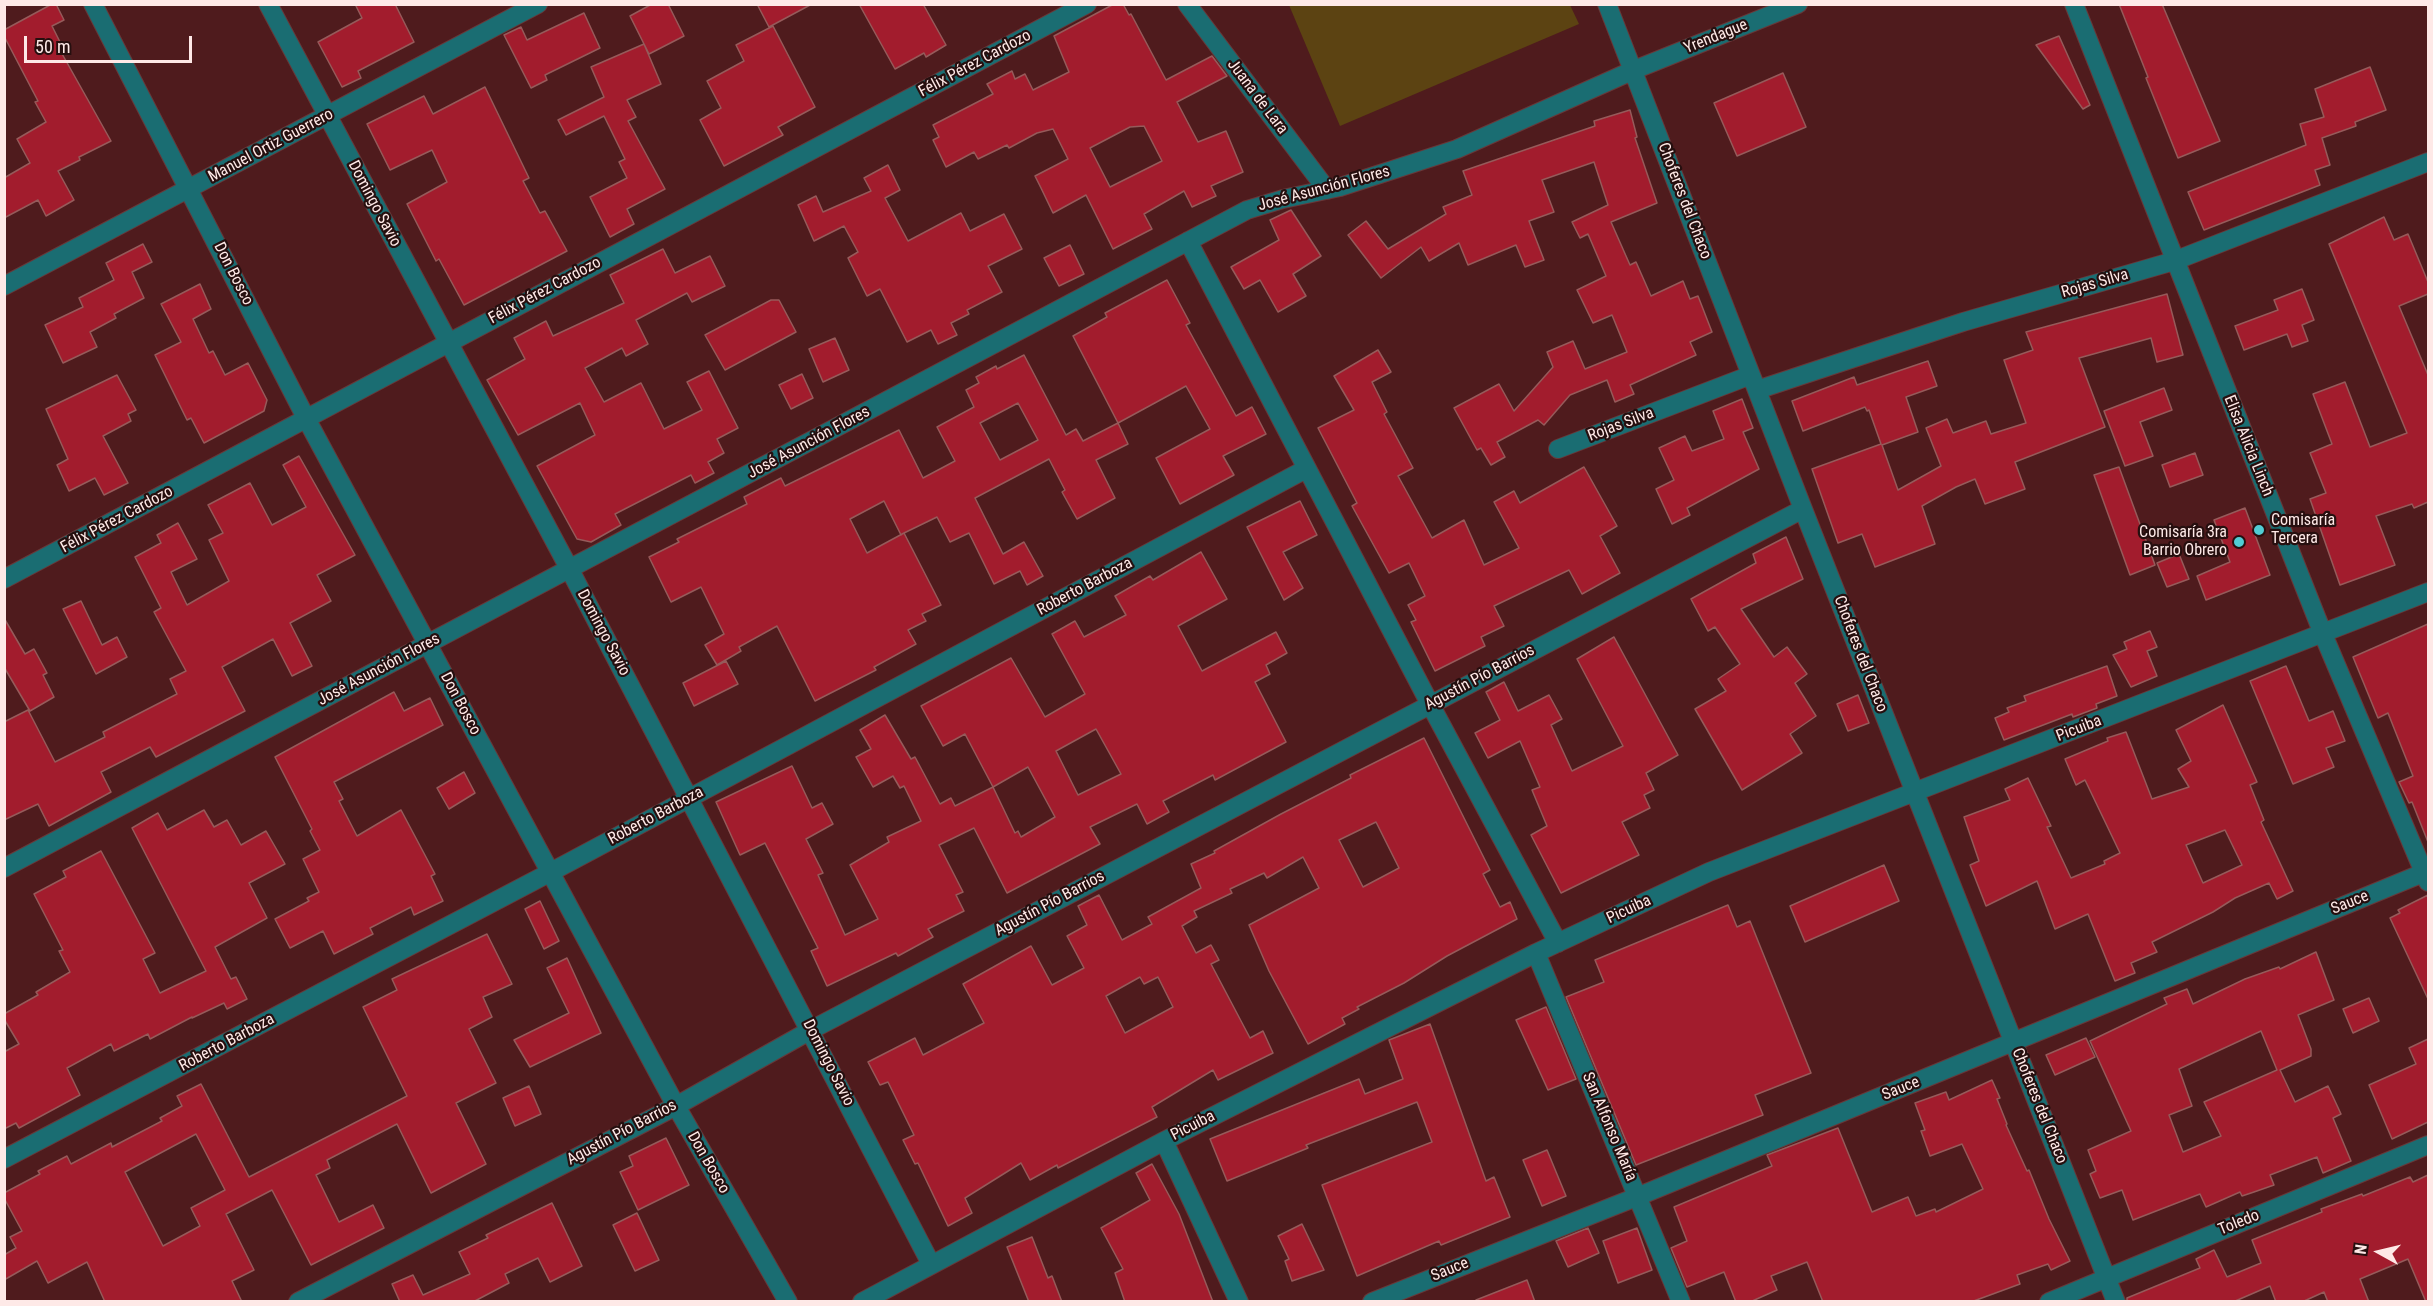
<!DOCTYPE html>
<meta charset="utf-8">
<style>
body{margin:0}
#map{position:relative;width:2433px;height:1306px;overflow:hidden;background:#4f1b1d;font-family:"Roboto Condensed",sans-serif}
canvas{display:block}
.frame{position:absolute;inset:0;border:6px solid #fee9e7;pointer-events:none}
.north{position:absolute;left:2349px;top:1222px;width:60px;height:60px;-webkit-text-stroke:4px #260f0f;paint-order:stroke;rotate:278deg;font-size:16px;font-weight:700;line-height:24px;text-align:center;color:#fee9e7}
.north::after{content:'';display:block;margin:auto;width:21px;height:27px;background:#fee9e7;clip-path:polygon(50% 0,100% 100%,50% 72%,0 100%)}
.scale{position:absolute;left:24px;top:36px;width:168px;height:27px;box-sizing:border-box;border:3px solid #fee9e7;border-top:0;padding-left:8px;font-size:18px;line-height:21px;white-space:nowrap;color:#fee9e7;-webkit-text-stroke:4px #260f0f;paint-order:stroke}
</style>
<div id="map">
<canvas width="2433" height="1306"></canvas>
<div class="frame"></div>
<div class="north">N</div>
<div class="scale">50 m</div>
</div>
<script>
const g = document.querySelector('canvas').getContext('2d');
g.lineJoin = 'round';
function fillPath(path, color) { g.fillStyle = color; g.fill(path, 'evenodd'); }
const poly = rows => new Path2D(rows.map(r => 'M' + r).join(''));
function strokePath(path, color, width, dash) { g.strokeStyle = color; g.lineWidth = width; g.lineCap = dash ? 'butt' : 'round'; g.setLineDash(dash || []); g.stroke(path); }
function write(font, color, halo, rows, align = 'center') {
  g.font = font + ' "Roboto Condensed",sans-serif'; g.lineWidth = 4.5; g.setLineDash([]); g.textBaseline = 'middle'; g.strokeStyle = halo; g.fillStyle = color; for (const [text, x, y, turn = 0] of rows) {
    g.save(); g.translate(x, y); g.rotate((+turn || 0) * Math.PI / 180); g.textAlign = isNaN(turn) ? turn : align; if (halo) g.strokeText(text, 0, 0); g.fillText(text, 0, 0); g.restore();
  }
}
fillPath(poly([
 [1289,5,1570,5,1579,24,1340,126]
]), '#5c4312');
const building = poly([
 [52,4,56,4,64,20,52,26,64,50,61,52,111,141,79,157,80,160,58,171,74,200,46,216,38,200,4,218,4,178,30,163,17,139,46,122,35,102,38,101,4,36,4,30,52,4],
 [355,4,395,4,414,42,358,71,361,78,342,87,318,42,362,18,355,4],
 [652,4,668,4,684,36,649,54,630,16,652,4],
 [757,4,812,4,769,27,757,4],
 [859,4,923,4,946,45,926,57,924,53,895,69,859,4],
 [1114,4,1123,4,1129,15,1131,14,1166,80,1212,56,1227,76,1177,102,1198,142,1226,131,1243,172,1211,186,1216,196,1192,207,1184,191,1144,214,1152,229,1113,249,1086,195,1053,213,1041,188,1035,176,1068,159,1053,129,1037,133,1009,148,1007,145,978,159,974,152,946,167,933,140,939,137,933,125,993,94,987,84,1012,71,1015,79,1025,74,1033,90,1069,72,1054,36,1114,4],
 [1144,126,1162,161,1110,187,1090,148,1130,127,1144,126],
 [2119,4,2162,4,2220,141,2178,158,2146,78,2148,77,2119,4],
 [584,13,600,48,545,75,547,80,531,88,504,35,521,27,527,40,584,13],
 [773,26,815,107,778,127,783,135,724,166,700,120,721,108,707,81,744,61,736,45,773,26],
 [2059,36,2090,105,2083,109,2036,45,2059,36],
 [644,44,661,84,627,100,636,117,628,121,665,189,627,209,634,224,610,237,590,197,627,178,619,162,625,159,604,116,566,135,558,120,604,97,591,67,644,44],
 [2370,67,2386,110,2355,122,2356,126,2322,138,2330,165,2315,170,2320,185,2204,230,2188,192,2306,145,2300,124,2324,117,2315,89,2370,67],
 [1783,73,1806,127,1737,156,1714,103,1783,73],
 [485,87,529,178,523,181,540,213,545,211,567,251,464,305,439,259,436,261,407,204,447,182,432,150,390,170,367,124,424,96,433,114,485,87],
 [1630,110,1637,137,1635,138,1657,203,1611,222,1630,265,1636,262,1651,296,1683,281,1690,299,1698,296,1712,332,1690,342,1696,355,1630,385,1634,394,1615,402,1607,380,1570,395,1544,425,1538,420,1497,442,1505,457,1491,465,1482,450,1481,448,1477,450,1454,408,1499,384,1514,411,1553,367,1547,352,1573,341,1585,369,1627,352,1612,315,1593,323,1577,290,1606,276,1588,234,1580,238,1572,222,1608,205,1594,162,1542,180,1554,212,1529,221,1544,260,1525,267,1516,245,1468,265,1459,243,1429,261,1421,247,1381,278,1348,235,1366,221,1388,249,1446,214,1443,207,1472,195,1463,171,1595,126,1594,121,1630,110],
 [888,165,900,190,885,198,908,241,961,213,970,231,1004,214,1022,249,988,266,1002,292,967,310,969,314,951,323,957,335,938,344,931,330,907,342,880,289,867,296,848,258,858,252,844,226,814,241,798,205,816,196,823,212,871,191,864,178,888,165],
 [1291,210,1321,256,1293,274,1306,296,1278,312,1260,280,1244,289,1231,267,1279,240,1270,220,1291,210],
 [2384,217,2394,240,2408,234,2428,282,2428,294,2399,306,2428,375,2428,502,2414,508,2412,504,2376,516,2395,565,2340,585,2310,499,2326,493,2310,453,2332,444,2313,394,2345,382,2370,447,2407,433,2329,244,2384,217],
 [143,244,152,262,132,272,144,298,114,314,116,318,90,332,97,347,63,363,45,325,83,307,79,298,114,280,106,263,143,244],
 [1070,245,1084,274,1059,286,1044,258,1070,245],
 [663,249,675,273,710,256,725,286,692,302,687,293,636,320,648,344,626,356,622,348,585,368,604,402,641,383,664,429,702,410,687,382,709,371,738,428,717,439,724,453,708,462,714,473,695,483,691,475,615,514,621,525,591,542,577,539,537,466,595,435,580,403,518,435,487,380,525,359,514,338,546,321,553,336,624,303,610,275,663,249],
 [1167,280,1190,323,1186,325,1236,416,1252,407,1266,434,1223,456,1234,475,1180,504,1156,458,1210,429,1186,386,1118,423,1073,336,1107,317,1105,313,1167,280],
 [200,284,211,309,193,319,209,353,213,351,225,375,248,363,267,400,264,411,204,443,191,418,187,420,155,355,181,342,161,304,200,284],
 [2302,289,2314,320,2302,325,2308,341,2292,347,2287,334,2244,350,2235,326,2278,310,2274,300,2302,289],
 [2167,294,2183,355,2157,362,2151,338,2079,358,2105,427,2015,462,2025,489,1985,504,1975,479,1956,487,1922,506,1935,544,1875,567,1862,534,1838,543,1812,469,1881,444,1869,410,1867,411,1865,407,1803,431,1792,401,1854,377,1857,385,1928,361,1937,386,1906,397,1918,432,1882,445,1898,490,1941,466,1926,428,1947,419,1953,433,1986,421,1991,434,2026,423,2004,360,2033,350,2026,332,2167,294],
 [771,300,779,300,796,332,725,370,705,335,771,300],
 [835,338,849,370,823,382,809,349,835,338],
 [1378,350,1391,372,1372,382,1387,412,1384,414,1413,468,1398,476,1432,538,1464,520,1484,565,1519,548,1494,502,1514,491,1520,503,1584,467,1617,526,1600,536,1620,573,1582,594,1569,570,1494,606,1504,626,1481,637,1485,646,1435,671,1411,622,1416,620,1408,605,1425,596,1409,563,1389,573,1352,506,1357,503,1318,428,1354,410,1334,376,1378,350],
 [1024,355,1066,435,1076,429,1083,441,1118,423,1128,444,1096,460,1115,498,1077,519,1062,492,1065,490,1049,459,975,498,1003,554,1024,542,1043,576,1027,585,1020,571,994,584,969,533,950,542,937,517,904,533,941,605,922,614,926,621,908,630,916,644,874,667,876,670,815,701,777,626,739,647,741,651,717,665,705,645,724,634,701,587,671,602,649,557,679,542,677,539,747,504,744,497,781,478,785,486,899,430,923,478,955,461,937,427,974,407,966,390,979,383,976,377,996,366,997,369,1024,355],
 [1018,403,1038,440,1000,460,980,423,1018,403],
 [884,501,901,535,904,533,867,553,850,519,884,501],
 [802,374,813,398,791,409,779,385,802,374],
 [117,375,136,410,128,414,131,421,103,436,128,483,104,495,95,478,69,491,57,465,68,459,46,409,117,375],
 [2164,388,2172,410,2140,422,2153,456,2125,466,2104,411,2164,388],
 [1742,399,1753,428,1743,432,1759,469,1687,508,1690,515,1672,524,1656,489,1674,480,1659,448,1685,436,1692,451,1724,439,1713,411,1742,399],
 [2195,453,2203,475,2170,487,2162,465,2195,453],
 [299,456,355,555,317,575,331,601,290,623,312,666,292,676,273,639,222,667,245,711,156,757,150,747,101,772,111,792,49,826,38,804,4,820,4,722,28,710,55,762,105,737,103,732,177,694,170,679,186,671,154,612,161,608,135,557,161,543,157,535,178,523,197,559,171,572,187,605,229,581,209,540,223,533,208,505,250,483,272,525,306,507,283,465,299,456],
 [2119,467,2155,565,2130,575,2094,475,2119,467],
 [1300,501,1317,535,1283,552,1303,588,1284,600,1247,527,1300,501],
 [2245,508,2270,575,2206,600,2197,576,2230,562,2214,520,2245,508],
 [1786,537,1803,579,1741,609,1774,657,1787,647,1807,674,1795,683,1816,716,1790,734,1802,753,1742,790,1695,709,1726,691,1718,679,1740,664,1715,627,1708,631,1691,599,1756,563,1753,554,1786,537],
 [1201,552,1227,599,1178,626,1202,671,1276,632,1287,653,1266,665,1270,674,1255,682,1286,742,1215,780,1213,775,1163,801,1169,812,1147,824,1137,804,1090,827,1100,844,1007,893,974,828,939,845,963,892,956,895,964,911,928,929,933,937,898,956,896,953,827,986,811,951,818,948,765,843,740,855,716,802,792,766,812,808,822,803,833,824,806,839,823,873,818,875,845,935,878,919,850,865,889,842,887,837,921,821,904,786,900,788,893,776,873,787,856,757,871,749,860,730,885,715,911,759,915,757,940,804,951,798,955,806,993,787,1015,833,1018,831,1021,837,1055,817,1028,767,993,787,965,734,943,746,921,706,1011,658,1045,717,1085,694,1052,634,1075,621,1084,637,1126,615,1115,596,1150,576,1153,580,1201,552],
 [1096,729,1121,774,1078,795,1056,751,1096,729],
 [2179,554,2189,579,2167,587,2157,563,2179,554],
 [81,601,102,645,117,637,127,657,96,674,63,609,81,601],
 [4,618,25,654,34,649,47,673,43,675,54,697,30,711,4,667,4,618],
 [2428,624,2428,842,2412,802,2409,803,2399,782,2413,776,2388,713,2378,718,2353,657,2428,624],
 [2150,631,2157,647,2147,651,2157,676,2131,687,2113,655,2127,649,2124,642,2150,631],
 [1614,637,1678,755,1646,773,1654,790,1644,795,1650,808,1622,822,1639,855,1561,893,1531,835,1547,826,1532,790,1540,787,1520,741,1488,758,1475,733,1500,720,1486,692,1504,682,1518,711,1549,695,1562,719,1551,725,1572,771,1623,746,1577,659,1614,637],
 [726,661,738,684,694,706,683,683,726,661],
 [2107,666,2117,696,2096,704,2097,708,2073,717,2072,714,2004,740,1995,718,2009,712,2007,708,2026,701,2024,696,2107,666],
 [2286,666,2309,721,2333,711,2345,741,2326,748,2334,767,2293,784,2250,681,2286,666],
 [394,692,404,711,430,698,443,725,334,782,343,799,339,801,357,836,401,810,435,874,431,876,443,901,414,915,411,907,370,928,373,934,334,954,323,931,290,948,275,919,309,901,307,898,319,892,303,859,320,850,310,831,312,829,275,757,394,692],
 [1858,695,1869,723,1848,731,1837,704,1858,695],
 [2223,705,2257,782,2250,785,2264,820,2261,822,2293,891,2277,899,2269,883,2235,898,2213,912,2152,942,2157,952,2131,963,2135,973,2115,981,2088,914,2055,929,2037,881,1986,906,1970,865,1979,861,1964,817,2010,800,2005,789,2028,778,2051,826,2047,827,2071,878,2105,864,2104,861,2120,853,2085,780,2076,785,2065,759,2108,741,2107,738,2126,732,2152,799,2189,787,2178,769,2191,761,2176,730,2223,705],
 [2225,830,2242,865,2203,883,2186,845,2225,830],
 [1424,738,1490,870,1483,874,1500,907,1510,902,1517,919,1447,956,1404,983,1357,1007,1359,1009,1342,1018,1345,1024,1308,1044,1269,971,1249,925,1319,888,1303,857,1267,878,1264,873,1230,889,1232,893,1194,911,1197,917,1182,926,1196,953,1211,945,1219,960,1211,964,1250,1038,1263,1031,1273,1053,1218,1080,1213,1070,1152,1107,1157,1117,1058,1168,1057,1165,1030,1180,1021,1163,965,1198,972,1213,948,1226,918,1163,915,1164,903,1140,914,1135,888,1082,880,1085,868,1062,915,1038,923,1055,984,1023,963,984,1031,946,1052,985,1084,968,1067,936,1087,925,1078,906,1099,895,1122,940,1152,924,1148,917,1201,888,1191,864,1215,853,1214,851,1281,814,1351,778,1350,775,1424,738],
 [1376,822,1399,868,1363,887,1339,840,1376,822],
 [1140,977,1144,984,1158,977,1173,1007,1125,1033,1106,996,1140,977],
 [464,772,475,793,449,809,437,788,464,772],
 [204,810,214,827,227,820,241,845,266,831,285,864,249,883,267,918,215,947,231,979,236,977,247,999,227,1009,224,1003,192,1018,192,1017,150,1039,148,1034,114,1051,111,1044,67,1068,80,1095,19,1128,16,1123,4,1129,4,1052,19,1044,4,1019,4,1014,38,995,36,992,70,972,59,951,63,950,34,894,66,877,63,871,101,851,155,953,143,959,160,993,206,971,132,828,158,813,167,830,204,810],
 [1884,865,1899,901,1805,942,1790,906,1884,865],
 [2428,895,2428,999,2390,918,2400,913,2398,910,2428,895],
 [540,901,559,941,544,949,525,909,540,901],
 [1728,905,1737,927,1750,921,1811,1073,1755,1095,1763,1115,1636,1165,1566,997,1604,982,1595,960,1728,905],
 [487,934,512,984,483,997,492,1017,469,1029,496,1083,456,1103,486,1164,431,1193,397,1124,327,1160,330,1168,316,1175,339,1222,373,1205,384,1228,311,1265,272,1190,226,1214,254,1270,232,1281,242,1302,105,1302,87,1262,48,1283,37,1261,4,1280,4,1255,16,1248,10,1237,22,1231,4,1198,4,1193,40,1174,38,1171,67,1156,71,1164,111,1143,112,1147,162,1121,160,1118,182,1106,177,1096,201,1084,249,1177,407,1096,363,1007,397,990,392,979,487,934],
 [196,1134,225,1190,191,1208,200,1226,163,1246,125,1172,196,1134],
 [2316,952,2334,1000,2298,1015,2311,1049,2311,1056,2280,1070,2295,1102,2328,1086,2341,1114,2333,1118,2351,1161,2323,1173,2317,1157,2270,1175,2274,1185,2254,1192,2242,1196,2240,1192,2206,1207,2200,1194,2133,1220,2122,1190,2100,1198,2090,1174,2096,1171,2088,1150,2131,1131,2090,1041,2167,1004,2164,998,2187,989,2193,1004,2245,979,2279,967,2280,969,2316,952],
 [2261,1031,2277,1070,2204,1102,2221,1136,2183,1152,2169,1115,2192,1106,2179,1069,2261,1031],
 [567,958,601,1033,530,1067,514,1040,569,1013,547,968,567,958],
 [2369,998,2379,1021,2353,1033,2343,1009,2369,998],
 [1546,1007,1576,1079,1548,1090,1516,1020,1546,1007],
 [1430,1024,1486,1181,1494,1177,1510,1217,1441,1245,1439,1241,1357,1276,1322,1185,1432,1142,1417,1102,1306,1145,1308,1148,1227,1181,1210,1139,1359,1079,1365,1094,1403,1079,1389,1040,1430,1024],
 [2086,1038,2095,1057,2055,1075,2046,1055,2086,1038],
 [2428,1039,2428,1122,2392,1139,2369,1085,2416,1064,2409,1048,2428,1039],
 [1992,1080,2000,1098,1997,1099,2007,1124,2006,1125,2027,1171,2029,1170,2049,1219,2070,1261,2051,1270,2048,1264,2017,1275,2020,1284,1971,1302,1823,1302,1807,1262,1771,1276,1777,1290,1750,1302,1736,1302,1724,1272,1687,1287,1671,1248,1687,1241,1674,1207,1772,1166,1767,1155,1838,1128,1872,1212,1908,1197,1916,1216,1935,1209,1936,1212,1983,1189,1962,1144,1930,1156,1921,1131,1925,1130,1915,1103,1946,1092,1949,1100,1992,1080],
 [529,1086,541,1114,515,1126,503,1098,529,1086],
 [666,1138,689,1185,638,1210,620,1172,633,1166,629,1156,666,1138],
 [1547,1150,1566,1196,1542,1206,1523,1160,1547,1150],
 [1152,1164,1179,1214,1213,1302,1125,1302,1115,1273,1123,1269,1101,1228,1150,1200,1136,1173,1152,1164],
 [2428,1175,2428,1302,2426,1302,2408,1259,2360,1279,2369,1302,2328,1302,2324,1292,2302,1302,2276,1302,2270,1286,2233,1302,2127,1302,2127,1298,2200,1268,2196,1259,2214,1250,2227,1277,2261,1263,2252,1240,2322,1212,2321,1209,2362,1194,2363,1196,2410,1177,2413,1182,2428,1175],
 [552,1203,582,1266,550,1282,538,1258,505,1274,509,1283,473,1302,400,1302,392,1284,413,1275,423,1295,470,1274,459,1252,488,1238,486,1235,552,1203],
 [637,1213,659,1260,635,1271,613,1225,637,1213],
 [1302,1224,1324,1270,1292,1281,1285,1261,1289,1259,1278,1236,1302,1224],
 [1588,1228,1599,1253,1568,1267,1556,1241,1588,1228],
 [1637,1228,1652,1270,1618,1283,1603,1241,1637,1228],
 [1032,1237,1048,1278,1052,1276,1062,1302,1029,1302,1007,1247,1032,1237],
 [1527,1280,1535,1302,1476,1302,1476,1300,1527,1280]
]);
fillPath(building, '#a21c2d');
strokePath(building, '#965a5a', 1.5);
const minor = poly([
 [93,4,307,420,676,1106,788,1302],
 [268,4,570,570,931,1264],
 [1187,4,1327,190],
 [1607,4,1803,509,2116,1302],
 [2074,4,2323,634,2428,882],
 [1188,241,1430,704,1558,943],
 [4,286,538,4],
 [1757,390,1963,322,2174,261,2428,162],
 [1558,449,1751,375],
 [4,579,1087,4],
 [4,868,1247,210,1283,199,1340,187,1457,149,1634,70,1798,4],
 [1536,953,1681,1302],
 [1164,1141,1239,1302],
 [4,1159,549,873,1306,469],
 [298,1302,676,1106,811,1030,1803,509],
 [862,1302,1164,1141,1536,953,1709,872,2428,592],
 [1372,1302,1639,1196,2428,871],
 [2049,1302,2428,1145]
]);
strokePath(minor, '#683839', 20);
strokePath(minor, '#1a6d72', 18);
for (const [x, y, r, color] of [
 [2259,530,6,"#51ccd4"],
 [2239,542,6,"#51ccd4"]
]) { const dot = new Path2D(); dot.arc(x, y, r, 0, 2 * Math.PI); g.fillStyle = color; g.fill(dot); strokePath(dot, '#260f0f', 2); }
write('16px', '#fee9e7', '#260f0f', [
 ["Yrendague",1716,37,-22],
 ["Félix Pérez Cardozo",975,64,-28],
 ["Juana de Lara",1257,97,53],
 ["Manuel Ortiz Guerrero",271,146,-28],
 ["José Asunción Flores",1324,189,-15],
 ["Choferes del Chaco",1684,201,69],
 ["Domingo Savio",374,204,62],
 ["Don Bosco",233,274,63],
 ["Rojas Silva",2095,284,-16],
 ["Félix Pérez Cardozo",545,291,-28],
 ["Rojas Silva",1621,425,-21],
 ["José Asunción Flores",809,443,-28],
 ["Elisa Alicia Linch",2248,446,68],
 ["Félix Pérez Cardozo",117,520,-28],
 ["Roberto Barboza",1085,587,-28],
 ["Domingo Savio",603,633,62],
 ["Choferes del Chaco",1860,654,69],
 ["José Asunción Flores",379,670,-28],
 ["Agustín Pío Barrios",1480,678,-28],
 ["Don Bosco",460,704,62],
 ["Picuiba",2079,729,-21],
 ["Roberto Barboza",656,816,-28],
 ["Sauce",2350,903,-22],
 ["Agustín Pío Barrios",1050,904,-28],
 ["Picuiba",1629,910,-25],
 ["Roberto Barboza",227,1043,-28],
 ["Domingo Savio",828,1063,63],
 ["Sauce",1901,1089,-22],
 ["Choferes del Chaco",2039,1106,68],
 ["Picuiba",1193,1126,-27],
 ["San Alfonso María",1609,1127,67],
 ["Agustín Pío Barrios",622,1133,-28],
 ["Don Bosco",708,1163,60],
 ["Toledo",2239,1223,-22],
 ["Sauce",1450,1270,-22]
]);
write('16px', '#fee9e7', '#260f0f', [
 ["Comisaría",2271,521],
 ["Tercera",2271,539],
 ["Comisaría 3ra",2227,533,"right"],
 ["Barrio Obrero",2227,551,"right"]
], 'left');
</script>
